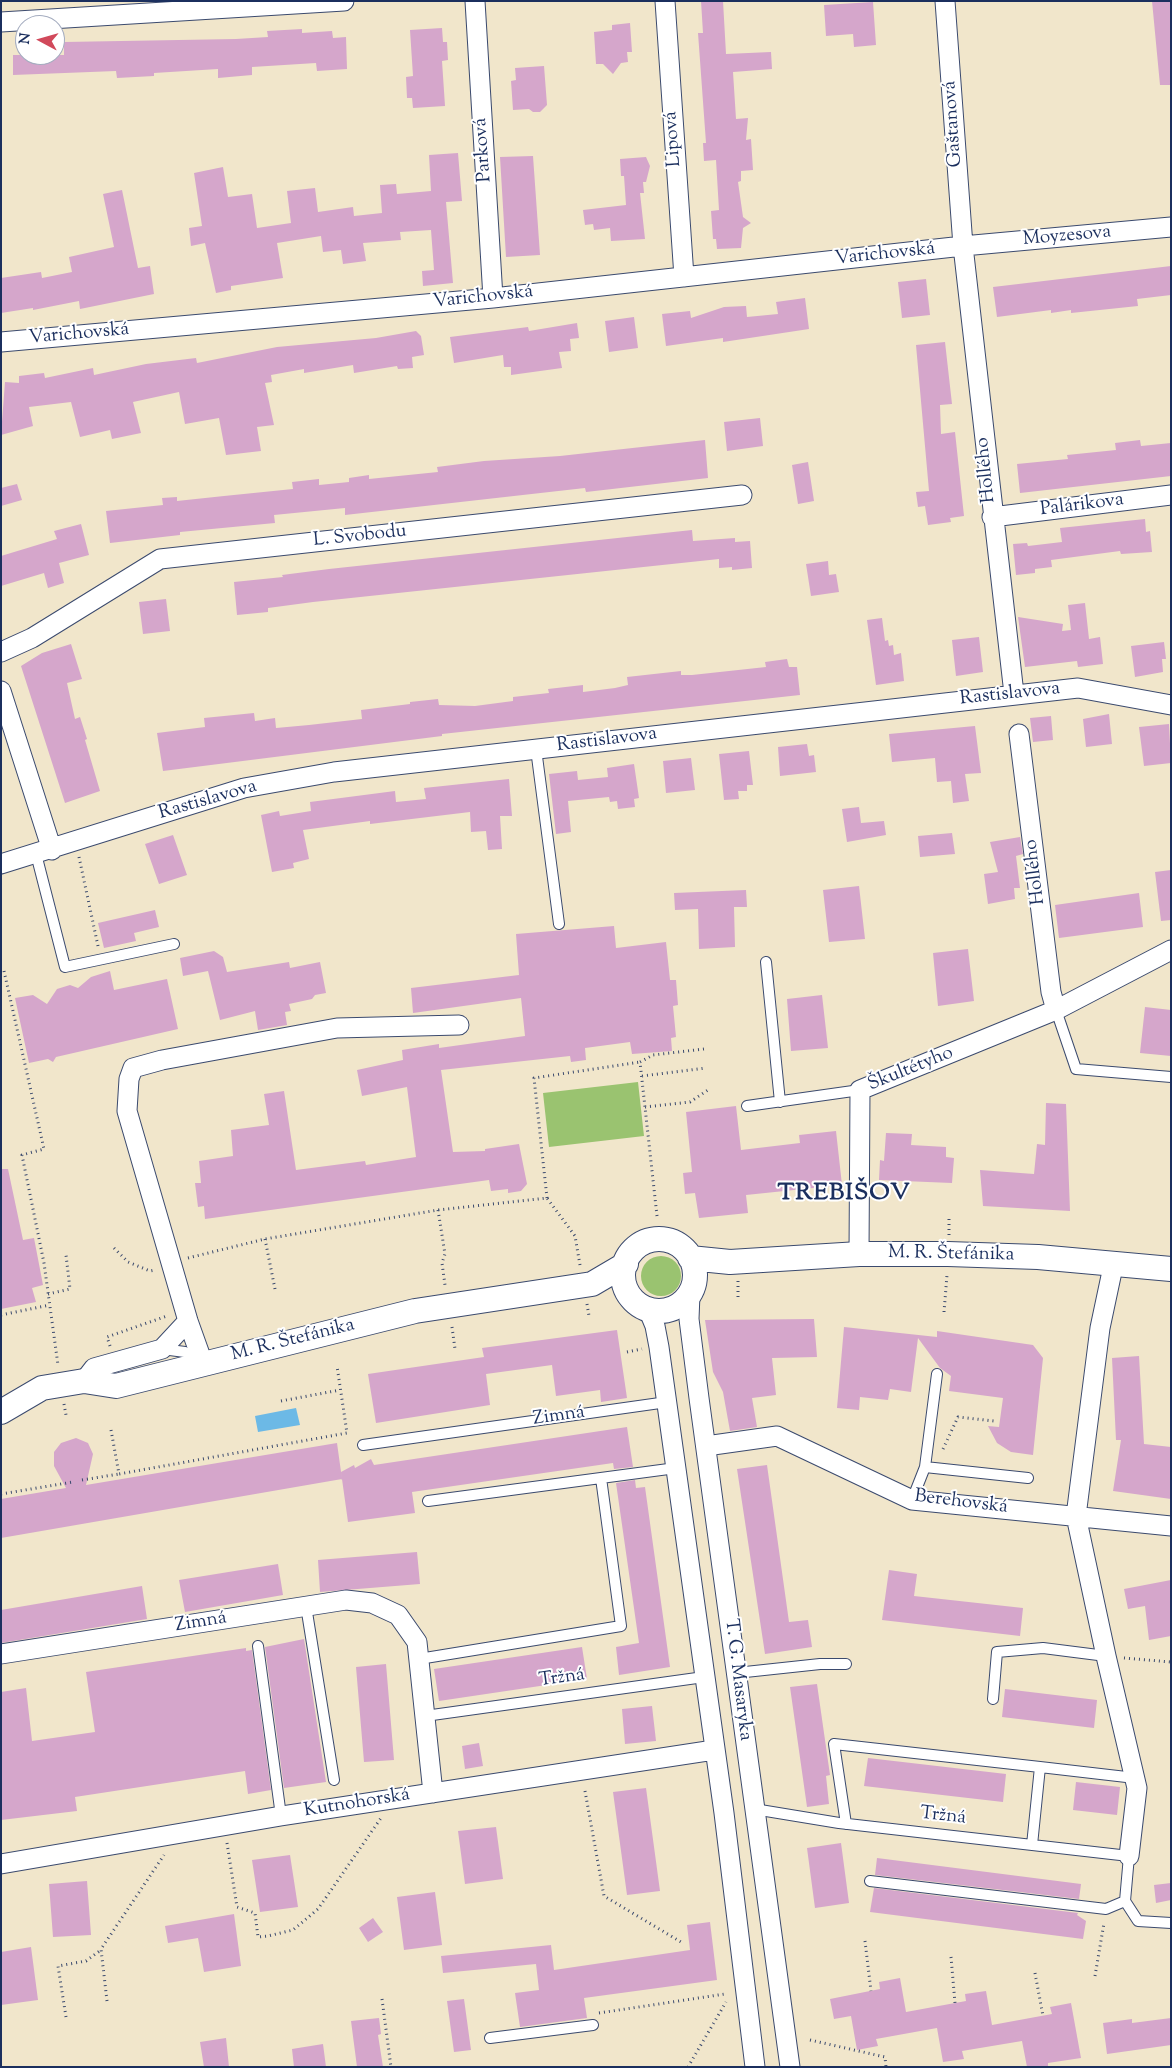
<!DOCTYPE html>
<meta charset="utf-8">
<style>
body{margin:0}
#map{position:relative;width:1172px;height:2068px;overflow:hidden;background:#f1e6cb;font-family:"Sorts Mill Goudy",serif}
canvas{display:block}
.frame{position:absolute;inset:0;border:2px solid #1b2f5e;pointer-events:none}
.north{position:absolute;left:15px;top:15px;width:50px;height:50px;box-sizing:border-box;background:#fff;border:1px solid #a4acbf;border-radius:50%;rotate:276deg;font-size:14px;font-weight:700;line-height:20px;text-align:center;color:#1b2f5e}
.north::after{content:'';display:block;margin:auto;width:18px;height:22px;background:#d1495b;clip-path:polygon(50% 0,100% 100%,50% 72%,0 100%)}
</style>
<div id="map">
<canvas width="1172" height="2068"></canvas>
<div class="frame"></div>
<div class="north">N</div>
</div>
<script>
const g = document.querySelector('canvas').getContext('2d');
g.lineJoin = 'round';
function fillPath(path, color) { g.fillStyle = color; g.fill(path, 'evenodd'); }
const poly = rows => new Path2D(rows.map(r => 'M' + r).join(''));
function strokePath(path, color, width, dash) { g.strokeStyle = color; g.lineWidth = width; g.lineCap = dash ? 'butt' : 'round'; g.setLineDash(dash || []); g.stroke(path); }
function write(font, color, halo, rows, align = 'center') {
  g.font = font + ' "Sorts Mill Goudy",serif'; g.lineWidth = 4; g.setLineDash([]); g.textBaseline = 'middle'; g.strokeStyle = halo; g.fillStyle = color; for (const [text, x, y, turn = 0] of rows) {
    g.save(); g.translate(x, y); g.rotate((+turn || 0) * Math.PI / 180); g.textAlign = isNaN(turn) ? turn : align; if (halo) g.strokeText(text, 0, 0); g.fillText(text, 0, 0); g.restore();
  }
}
fillPath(poly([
 [638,1082,644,1136,549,1147,543,1093],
 '641 1276a20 20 0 1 1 40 0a20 20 0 1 1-40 0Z'
]), '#9ac370');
fillPath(poly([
 [296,1408,300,1425,258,1432,255,1416]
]), '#6cb9e6');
fillPath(poly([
 [701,1,723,1,726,54,771,52,772,69,733,72,736,119,748,118,746,140,751,139,753,170,741,171,741,181,738,182,743,217,751,223,743,228,741,248,717,249,716,239,713,239,711,211,719,210,716,160,704,161,703,143,706,143,698,33,703,33],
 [1152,1,1171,1,1171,85,1160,85],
 [873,2,876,45,854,47,853,34,826,36,824,5],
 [630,23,632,52,627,52,628,62,621,63,613,74,603,64,596,64,594,32,612,30,612,25],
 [442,28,443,42,447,42,448,60,442,61,445,106,413,108,412,98,407,98,406,77,413,76,410,30],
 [302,29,302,33,332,31,333,38,346,37,347,69,317,71,316,63,252,67,252,75,218,78,218,69,154,73,154,76,117,78,116,71,13,75,13,55,64,55,64,42,236,39,268,37,267,31],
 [544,66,547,105,540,112,533,112,529,109,513,110,511,81,516,80,515,68],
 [458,153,462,201,446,202,453,283,423,286,422,271,434,270,431,230,400,232,401,240,363,243,366,261,343,264,341,250,323,252,321,236,277,243,283,278,231,286,231,290,216,293,205,243,191,246,189,228,202,226,194,173,223,167,228,197,252,194,257,228,291,223,287,191,315,188,318,212,353,207,354,216,382,213,380,185,396,184,397,194,431,191,429,155],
 [533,156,540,255,506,257,500,157],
 [646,157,650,166,646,182,643,182,644,193,640,193,645,239,611,241,610,228,594,230,593,224,585,225,583,210,626,205,624,176,621,176,620,159],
 [122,190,138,268,150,266,154,294,80,309,79,301,33,310,33,308,1,313,1,278,41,272,42,278,72,272,69,257,114,247,103,194],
 [1171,266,1171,295,1137,299,1138,306,1071,313,1071,310,1051,313,1051,310,997,317,993,287],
 [926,279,930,315,902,318,898,282],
 [805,298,809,329,723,342,723,338,666,346,662,314,690,311,691,318,724,307,746,306,747,317,778,314,776,302],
 [634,317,638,348,609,352,605,321],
 [577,323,579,338,570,339,571,351,559,352,562,368,511,375,511,367,504,367,503,355,454,363,450,337,528,327,529,331],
 [416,331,421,336,424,355,412,357,413,368,398,369,397,366,354,373,353,365,304,373,304,369,271,375,272,382,265,383,274,425,257,427,261,451,226,455,219,418,185,424,179,392,133,402,141,433,112,439,110,430,80,437,71,402,29,407,33,426,1,435,5,382,19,383,19,376,44,373,45,378,93,368,94,375,146,364,196,358,197,363,277,347,376,338],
 [945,342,952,404,940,405,941,434,955,432,964,516,950,518,951,522,928,525,925,506,918,507,916,492,929,491,916,345],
 [760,418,763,446,727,451,724,422],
 [705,440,708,478,586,492,585,488,345,515,345,508,274,515,275,523,180,532,180,535,110,543,106,511,163,505,162,498,177,497,177,501,224,496,293,489,292,482,319,479,319,485,349,482,349,478,369,475,369,479,438,472,437,467,484,461,560,456],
 [1140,440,1141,446,1171,443,1171,476,1020,493,1017,464,1068,459,1067,455,1116,450,1115,443],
 [808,462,814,501,798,504,792,465],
 [17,484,22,500,1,506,1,488],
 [1145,519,1146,532,1150,531,1152,552,1121,554,1120,551,1051,560,1052,567,1035,569,1035,573,1016,575,1013,544,1027,543,1028,546,1062,542,1060,528],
 [81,524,89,555,59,563,64,583,48,588,44,573,1,586,1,556,57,539,54,531],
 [692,530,693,541,735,538,735,542,750,541,752,568,732,570,732,567,719,568,719,559,313,602,268,608,268,612,237,615,234,582,283,577,282,575,329,569],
 [828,561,829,575,836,574,839,592,811,596,806,564],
 [166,599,170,631,143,634,139,602],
 [1085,603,1089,639,1100,637,1103,664,1078,667,1077,661,1025,667,1018,617,1063,624,1062,631,1071,630,1068,605],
 [882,618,885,641,888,640,889,646,893,645,894,655,901,653,904,681,876,685,867,620],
 [979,637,983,672,956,676,952,640],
 [1164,642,1166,659,1162,659,1163,672,1135,677,1131,646],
 [71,644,82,679,67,683,75,719,80,717,87,739,85,740,100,791,65,803,21,666,42,653],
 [787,659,789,667,797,667,800,695,442,734,442,736,163,771,157,733,205,727,204,718,254,713,255,721,275,718,276,728,309,725,362,719,361,710,410,704,410,702,438,699,439,705,475,706,513,701,513,697,549,693,548,689,583,685,583,692,615,688,628,685,627,677,681,671,681,675,692,675,766,667,765,662],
 [1109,714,1112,744,1086,747,1083,719],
 [1051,716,1053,740,1033,742,1030,718],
 [1169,724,1171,763,1144,766,1139,727],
 [975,726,981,773,965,774,969,801,953,803,951,781,937,782,935,758,892,762,889,734],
 [807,744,809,756,814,755,816,772,780,776,778,747],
 [749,751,753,785,747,785,747,791,738,791,739,799,724,800,719,754],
 [691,758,695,790,666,793,663,761],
 [634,764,639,798,634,799,635,807,618,809,617,801,610,802,609,797,568,801,571,832,556,834,549,774,577,771,578,780,608,777,607,768],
 [509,779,512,816,500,816,502,849,488,850,486,831,471,832,470,812,370,824,370,821,303,830,309,859,293,863,294,868,272,872,261,815,279,811,280,816,311,811,310,802,395,791,396,802,426,799,424,788],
 [859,807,861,823,884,821,886,835,847,842,842,809],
 [952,833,955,854,920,857,918,836],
 [173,835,187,875,159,884,145,844],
 [1020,837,1023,854,1016,856,1020,888,1014,888,1015,899,988,904,984,874,998,872,990,842],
 [1171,870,1171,920,1161,921,1155,872],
 [859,886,865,939,829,942,823,890],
 [746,890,747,907,734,907,735,947,699,949,698,909,675,910,674,893],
 [1139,893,1143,927,1059,938,1055,905],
 [155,910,159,927,134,933,136,941,104,948,98,923],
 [614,926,616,948,666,942,670,980,676,980,678,1005,673,1006,676,1037,671,1038,672,1051,632,1054,630,1042,585,1048,586,1060,571,1062,570,1056,441,1070,453,1152,485,1151,485,1149,519,1144,527,1184,521,1191,508,1193,508,1189,491,1191,489,1180,205,1219,204,1206,198,1207,195,1183,201,1183,199,1161,233,1156,231,1130,269,1125,264,1094,284,1091,296,1170,365,1161,366,1165,416,1157,407,1087,362,1096,357,1070,403,1060,402,1050,439,1044,439,1048,525,1036,521,998,413,1013,411,988,519,975,516,934],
 [968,949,974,1001,938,1006,933,953],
 [214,951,223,957,227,972,289,962,290,968,320,962,326,993,315,995,312,999,289,1004,291,1011,285,1012,287,1025,258,1030,255,1011,220,1020,208,971,183,976,180,958],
 [110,971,114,990,167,979,178,1029,56,1057,53,1062,48,1059,29,1063,15,998,33,995,47,1004,57,989,70,985,78,988,91,977],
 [822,995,828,1048,791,1051,787,999],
 [1145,1007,1171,1010,1171,1056,1140,1053],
 [1046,1103,1066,1104,1070,1211,983,1206,980,1170,1034,1174,1037,1144,1045,1145],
 [736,1106,741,1150,800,1143,799,1135,836,1131,842,1185,746,1195,748,1213,699,1218,695,1193,685,1194,683,1173,692,1172,686,1112],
 [886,1133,912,1134,911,1145,946,1147,946,1157,954,1158,952,1183,879,1180,880,1160,884,1161],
 [1,1169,8,1169,23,1240,34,1238,43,1285,32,1288,36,1302,1,1309],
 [814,1319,817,1357,772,1358,776,1395,752,1398,757,1427,730,1431,723,1392,713,1372,705,1320],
 [844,1327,937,1337,937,1331,1033,1345,1043,1358,1033,1455,1011,1452,997,1443,988,1426,999,1427,1003,1398,949,1391,951,1376,940,1368,918,1338,911,1392,890,1389,888,1400,860,1397,859,1410,837,1408],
 [617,1330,627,1398,601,1402,600,1390,556,1396,552,1365,486,1374,490,1405,376,1423,368,1374,484,1357,482,1348],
 [1139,1356,1144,1444,1171,1447,1171,1499,1113,1491,1121,1440,1116,1440,1112,1358],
 [627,1427,633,1467,614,1469,613,1463,412,1492,415,1513,348,1522,341,1472,354,1465,355,1468,371,1459,374,1465],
 [76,1438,88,1443,93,1454,86,1485,337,1443,342,1479,1,1538,1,1499,66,1488,54,1466,54,1452,61,1443],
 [767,1465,789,1622,808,1620,812,1647,765,1654,737,1469],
 [635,1480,636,1488,645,1487,670,1667,619,1675,616,1647,639,1643,616,1483],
 [417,1552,420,1584,320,1592,318,1560],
 [278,1564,283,1595,185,1612,179,1580],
 [889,1570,917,1574,914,1596,1023,1608,1020,1636,882,1620],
 [1171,1580,1171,1636,1149,1640,1145,1606,1128,1609,1124,1589],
 [142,1586,147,1619,1,1643,1,1610],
 [304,1639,326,1782,284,1788,265,1647],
 [582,1647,587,1679,439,1701,434,1669],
 [246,1648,246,1651,252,1650,271,1790,248,1794,245,1771,75,1797,77,1811,1,1820,1,1692,26,1688,32,1741,95,1732,86,1672],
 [386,1664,394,1760,364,1762,356,1667],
 [817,1684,830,1775,826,1776,829,1804,807,1807,790,1687],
 [1005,1689,1097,1700,1094,1728,1002,1717],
 [652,1706,656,1741,625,1744,622,1709],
 [479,1743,483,1766,465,1769,462,1746],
 [868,1758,1006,1774,1003,1802,864,1786],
 [1076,1782,1120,1787,1117,1815,1073,1810],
 [646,1788,660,1891,627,1895,613,1792],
 [496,1827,503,1879,465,1884,458,1831],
 [841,1843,849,1903,815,1908,807,1848],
 [290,1855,298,1907,260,1912,252,1860],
 [877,1858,1081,1884,1079,1899,875,1875],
 [87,1881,91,1935,53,1937,49,1884],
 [1171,1883,1171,1900,1156,1903,1154,1885],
 [874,1888,1078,1913,1077,1915,1086,1921,1083,1939,870,1912],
 [435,1892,442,1945,404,1950,397,1897],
 [234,1914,241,1966,204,1972,198,1938,168,1943,165,1926],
 [373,1918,383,1932,368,1942,359,1928],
 [710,1922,717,1980,584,1998,587,2018,520,2027,515,1993,539,1990,536,1964,443,1973,441,1956,551,1945,554,1970,690,1950,687,1925],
 [31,1947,38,2000,1,2005,1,1952],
 [900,1978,906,2012,966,2001,965,1994,986,1991,992,2025,1052,2014,1050,2007,1071,2003,1081,2058,1048,2063,1048,2067,1027,2067,1022,2041,962,2051,964,2059,943,2062,937,2028,876,2039,878,2046,857,2050,851,2016,834,2019,830,1999,880,1989,879,1982],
 [464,1999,471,2050,454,2052,447,2001],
 [379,2018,381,2034,378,2035,383,2067,357,2067,351,2021],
 [1171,2018,1171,2045,1107,2054,1103,2023,1132,2019,1132,2023],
 [226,2038,229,2067,204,2067,200,2042],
 [323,2044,326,2067,294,2067,292,2049]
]), '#d5a6cb');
const service = poly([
 [536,749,559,924],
 [36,854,65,967,174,944],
 [766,962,780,1102],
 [1056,1010,1076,1069,1171,1077],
 [747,1106,860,1090],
 [162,1349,185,1352,200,1361],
 [363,1445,667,1402],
 [925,1467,1028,1478],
 [912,1500,925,1467,937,1374],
 [428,1501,676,1468],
 [306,1606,334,1780],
 [258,1646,281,1816],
 [419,1659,621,1626,601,1478],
 [736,1673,820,1664,846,1664],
 [993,1699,997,1652,1043,1648,1106,1656],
 [425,1716,704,1677],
 [1040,1767,1135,1778],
 [754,1809,839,1823,1129,1856,1125,1901,1106,1909,870,1881],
 [846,1824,834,1744,1040,1767,1032,1845],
 [1125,1901,1138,1921,1171,1923],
 [490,2038,593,2025]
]);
const minor = poly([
 [475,1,493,298],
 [665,1,684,277],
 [945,1,963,246,1014,694],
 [1,22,344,1],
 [1,342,493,298,963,246,1171,227],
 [992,517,1171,495],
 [1,652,32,638,160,559,742,495],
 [1,691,52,850],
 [1019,734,1051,992,1056,1010],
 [1,864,244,788,334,772,1078,688,1171,705],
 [859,1254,860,1090,1056,1010,1171,950],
 [1114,1262,1100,1328,1076,1516,1106,1656,1137,1788,1129,1856],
 [690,1294,689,1319,699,1398,790,2067],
 [648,1309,655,1326,659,1347,724,1813,755,2067],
 [203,1363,188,1321,127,1111,129,1079,133,1068,162,1060,337,1028,459,1025],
 [84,1381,94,1368,162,1349,188,1321],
 [706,1446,777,1436,912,1500,1171,1526],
 [1,1654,346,1600,372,1603,398,1615,417,1642,433,1793],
 [1,1864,281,1816,714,1750]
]);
const tertiary = poly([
 '623 1275a36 36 0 1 1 72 0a36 36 0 1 1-72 0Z',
 [690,1258,730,1262,859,1254,948,1254,1038,1257,1171,1269],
 [1,1412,42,1388,84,1381,116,1386,415,1311,592,1284,626,1264]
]);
strokePath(service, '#3b4a6e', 12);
strokePath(minor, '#3b4a6e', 21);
strokePath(tertiary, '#3b4a6e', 26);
strokePath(poly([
 [79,857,98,946],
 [4,971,44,1149,22,1155,44,1263,58,1365],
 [642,1076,706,1068],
 [645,1107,690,1102,708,1090],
 [547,1198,534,1078,640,1062],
 [438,1210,445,1254,442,1263,445,1285],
 [657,1216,640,1062,653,1055,704,1049],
 [949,1235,949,1219],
 [265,1239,275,1289],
 [114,1248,128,1262,150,1271,155,1270],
 [188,1258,265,1239,438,1210,547,1198,575,1236,580,1265],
 [738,1281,738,1300],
 [48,1294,70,1289,66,1255],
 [587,1304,589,1316],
 [944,1312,947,1275],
 [1,1315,50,1305],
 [452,1327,455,1349],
 [110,1346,107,1337,167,1316],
 [627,1352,642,1349],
 [281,1401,340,1390],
 [64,1404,66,1415],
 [111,1430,119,1474,347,1433,337,1366],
 [943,1449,958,1417,994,1421],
 [82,1480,119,1474],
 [1,1494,73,1482],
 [1124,1658,1171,1662],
 [585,1791,604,1896,681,1942],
 [227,1843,237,1907,255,1913,258,1937,268,1936,293,1930,318,1909,381,1818],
 [865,1941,871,1991],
 [951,1957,955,2003],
 [1035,1973,1043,2016],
 [1095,1976,1104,1923],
 [382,1999,391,2067],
 [107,2001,101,1949,164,1855],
 [599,2013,725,1994],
 [66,2017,58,1966,86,1961,101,1950],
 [810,2040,885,2057,886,2067],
 [688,2067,726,2002]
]), '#3b4a6e', 3, [1, 4]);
strokePath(service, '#fff', 10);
strokePath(minor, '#fff', 19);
strokePath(tertiary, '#fff', 24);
write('19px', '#1b2f5e', '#fff', [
 ["Gaštanová",954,124,-94],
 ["Lipová",674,139,-94],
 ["Parková",484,150,-94],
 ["Moyzesova",1067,237,-5],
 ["Varichovská",885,255,-6],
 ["Varichovská",483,298,-6],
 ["Varichovská",79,335,-5],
 ["Hollého",987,470,-96],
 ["Palárikova",1082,506,-7],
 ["L. Svobodu",360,537,-6],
 ["Rastislavova",1010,695,-6],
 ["Rastislavova",607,741,-7],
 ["Rastislavova",208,801,-16],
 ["Hollého",1036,872,-97],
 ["Škultétyho",911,1070,-22],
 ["M. R. Štefánika",951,1255,1],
 ["M. R. Štefánika",293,1341,-14],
 ["Zimná",559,1417,-8],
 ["Berehovská",961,1503,7],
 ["Zimná",201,1623,-9],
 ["Tržná",562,1679,-8],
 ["T. G. Masaryka",737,1680,83],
 ["Kutnohorská",357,1804,-9],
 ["Tržná",943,1817,6]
]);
g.letterSpacing = '1px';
write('bold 24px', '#1b2f5e', '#fff', [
 ["TREBIŠOV",844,1195]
]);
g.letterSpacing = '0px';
</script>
